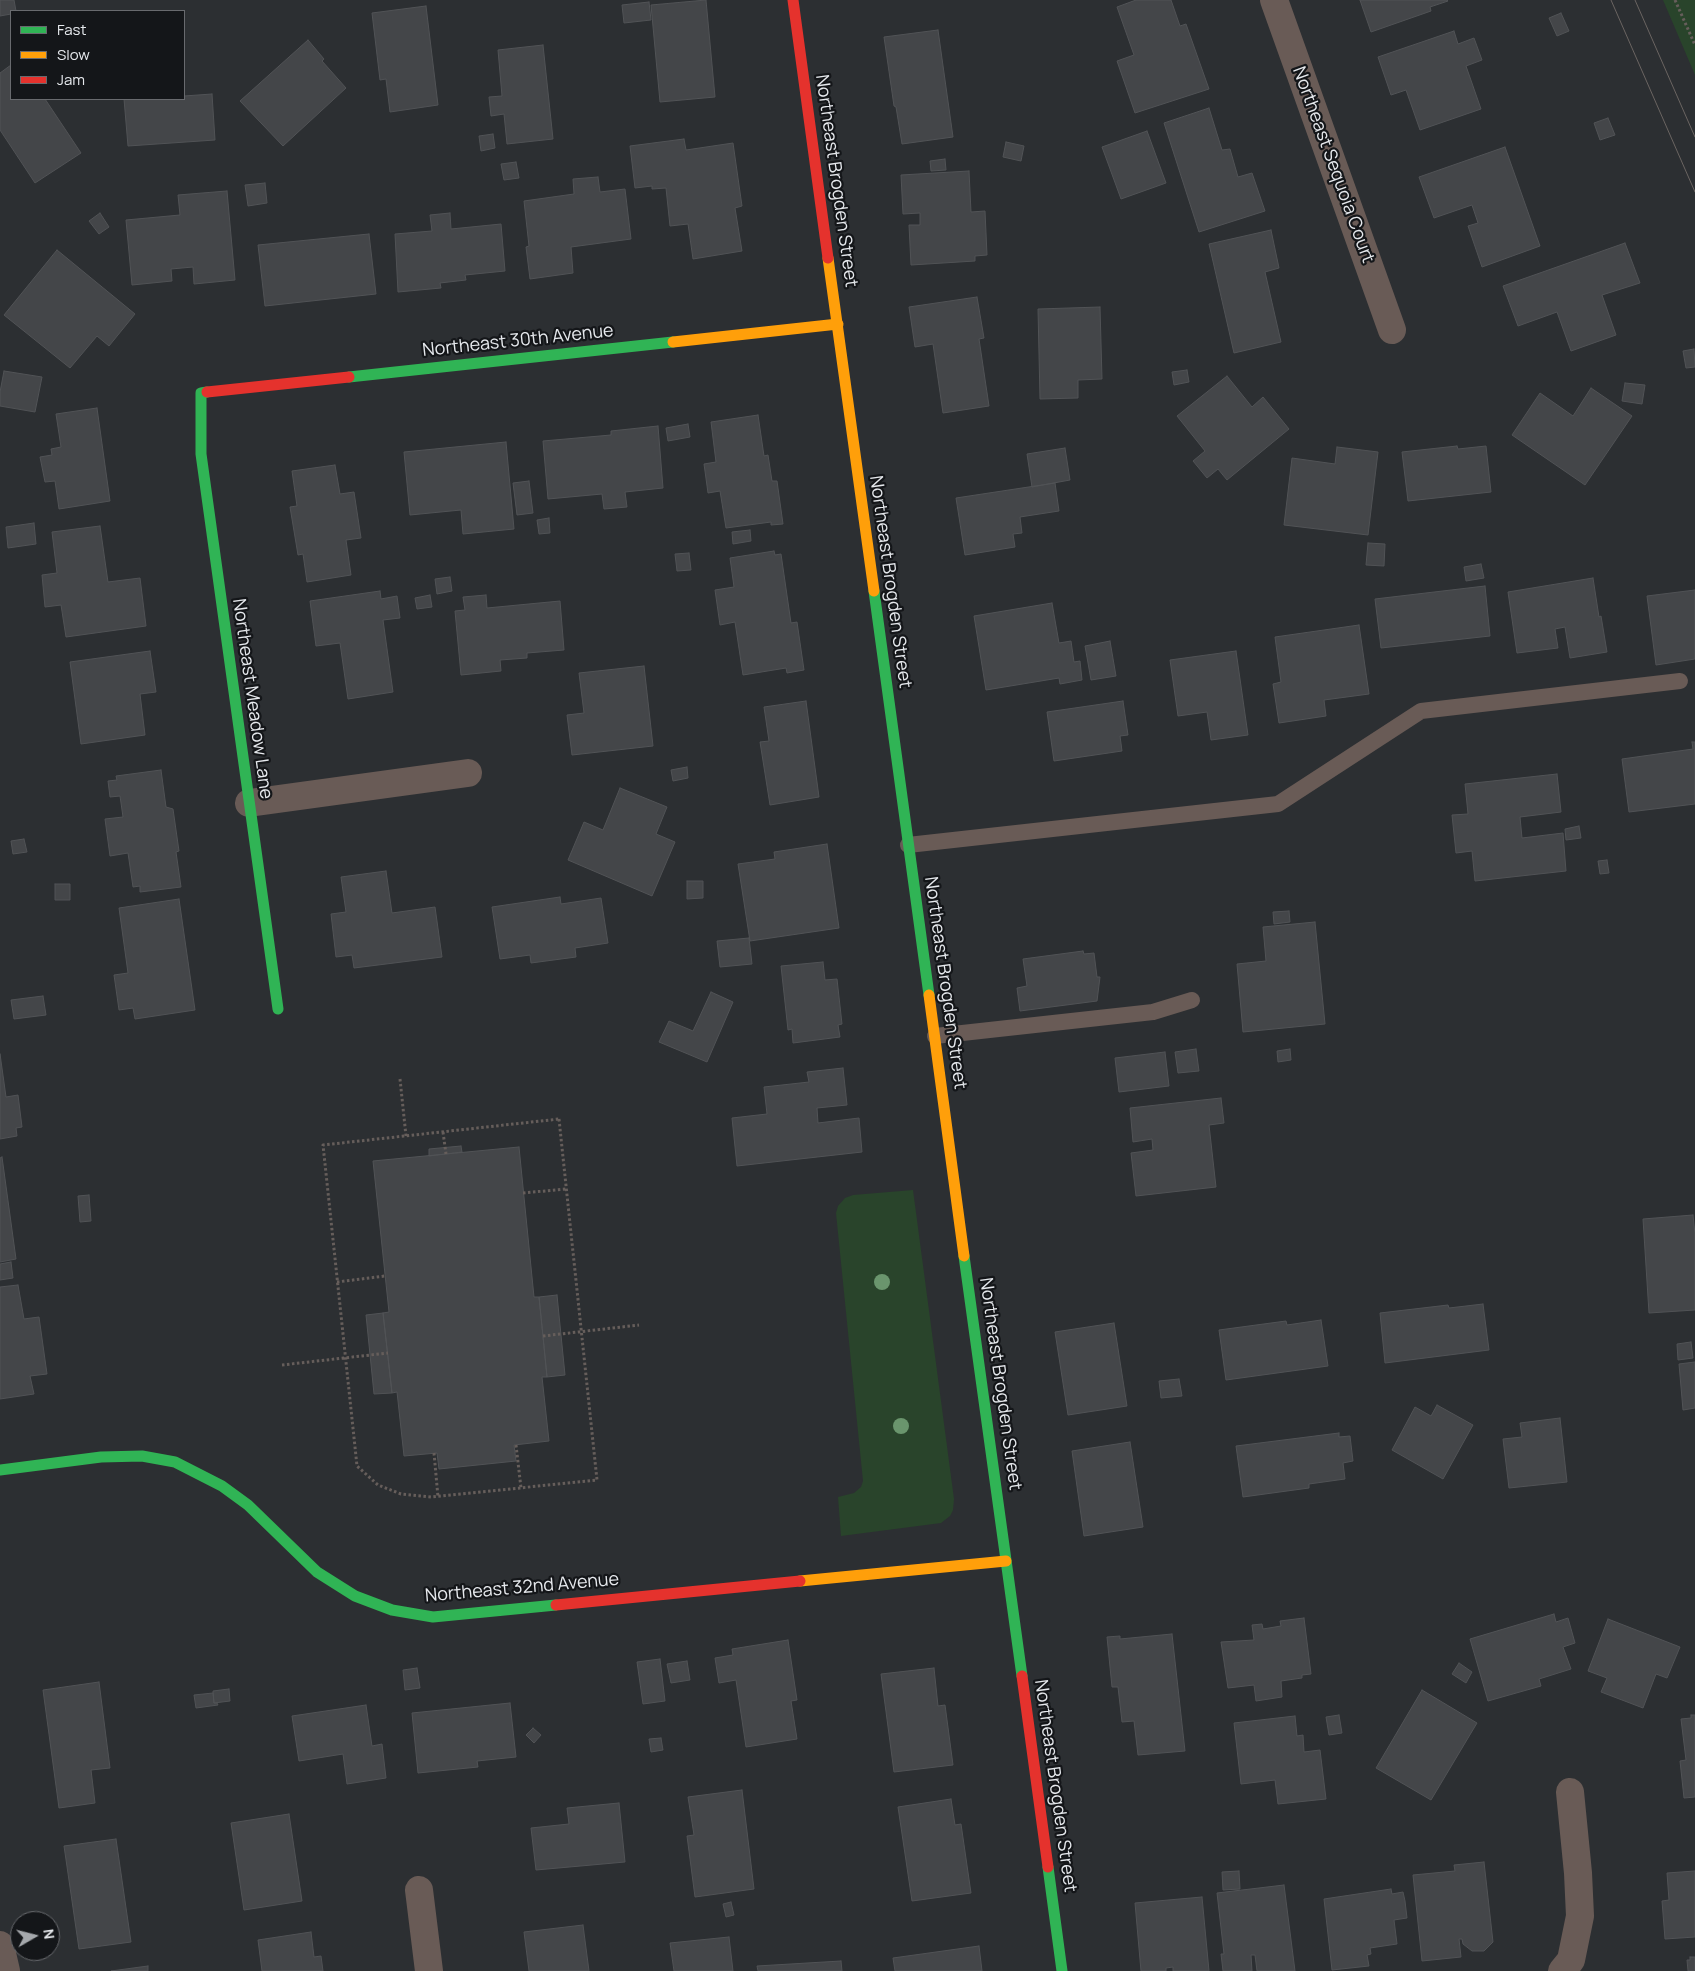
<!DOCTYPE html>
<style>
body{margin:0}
#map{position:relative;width:1695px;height:1971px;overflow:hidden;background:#2c2f32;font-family:Manrope,sans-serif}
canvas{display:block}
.legend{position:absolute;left:10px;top:10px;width:175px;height:90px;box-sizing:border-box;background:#141619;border:1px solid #686a6e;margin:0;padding:6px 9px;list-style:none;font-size:15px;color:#e6e9ed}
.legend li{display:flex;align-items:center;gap:10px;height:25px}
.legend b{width:25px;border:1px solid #686a6e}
.north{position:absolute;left:10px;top:1911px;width:50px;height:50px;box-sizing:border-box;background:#141619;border:1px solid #686a6e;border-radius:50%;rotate:82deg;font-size:14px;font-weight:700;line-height:20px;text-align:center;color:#e6e9ed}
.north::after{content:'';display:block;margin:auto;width:18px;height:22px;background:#a5a8ac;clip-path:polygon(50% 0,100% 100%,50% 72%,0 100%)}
</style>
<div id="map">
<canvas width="1695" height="1971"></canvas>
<ul class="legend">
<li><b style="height:6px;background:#30b455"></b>Fast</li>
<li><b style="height:6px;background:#ff9f0a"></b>Slow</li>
<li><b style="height:6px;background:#e5322d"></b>Jam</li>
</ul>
<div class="north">N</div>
</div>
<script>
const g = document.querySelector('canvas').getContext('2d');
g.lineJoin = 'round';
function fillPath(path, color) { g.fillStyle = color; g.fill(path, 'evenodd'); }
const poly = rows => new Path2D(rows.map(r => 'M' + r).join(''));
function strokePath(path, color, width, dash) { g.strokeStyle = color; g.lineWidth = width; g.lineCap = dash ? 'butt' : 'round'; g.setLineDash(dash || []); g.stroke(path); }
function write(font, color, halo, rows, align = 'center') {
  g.font = font + ' Manrope,sans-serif'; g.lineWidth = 4.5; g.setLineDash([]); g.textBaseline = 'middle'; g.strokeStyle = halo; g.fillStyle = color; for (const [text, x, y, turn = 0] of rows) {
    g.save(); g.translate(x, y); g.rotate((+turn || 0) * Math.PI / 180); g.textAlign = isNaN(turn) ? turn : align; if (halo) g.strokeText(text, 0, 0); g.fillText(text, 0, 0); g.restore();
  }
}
fillPath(poly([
 [1663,0,1695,0,1695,75],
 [913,1190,954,1499,953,1510,950,1516,941,1523,841,1536,838,1497,854,1493,861,1487,863,1481,836,1213,838,1206,845,1198,853,1195]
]), '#29442b');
const building = poly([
 [0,0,14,0,16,11,11,11,11,14,0,16,0,0],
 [706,0,715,97,660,102,651,5,706,0],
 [1136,0,1171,0,1180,26,1186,24,1209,89,1135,113,1117,61,1134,55,1117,7,1136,0],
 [1360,0,1447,0,1448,1,1430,7,1431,11,1371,32,1360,0],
 [649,2,651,20,624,23,622,5,649,2],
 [426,6,438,105,390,112,386,79,380,80,372,13,426,6],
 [1561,13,1569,31,1557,36,1549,18,1561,13],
 [938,30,953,137,902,144,896,107,894,106,884,37,938,30],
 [1454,31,1458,44,1474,38,1482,60,1466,66,1481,109,1420,130,1406,90,1391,95,1378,57,1454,31],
 [308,40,324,59,322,61,346,88,283,146,240,101,308,40],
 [543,45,553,139,507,144,504,114,491,116,489,97,502,96,498,50,543,45],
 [11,65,11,99,45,99,81,153,35,183,0,130,0,73,11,65],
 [212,94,215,140,128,146,124,99,184,99,184,96,212,94],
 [1209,108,1222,150,1230,149,1238,177,1252,173,1265,211,1199,232,1164,123,1209,108],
 [1608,118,1615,135,1600,140,1594,123,1608,118],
 [1147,131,1166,183,1121,199,1102,147,1147,131],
 [493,134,495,148,481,151,479,136,493,134],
 [684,139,686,150,733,143,742,206,735,208,742,251,693,259,688,224,670,226,666,188,652,189,652,186,635,188,630,146,684,139],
 [1006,142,1024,146,1021,161,1003,157,1006,142],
 [1505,147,1540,246,1482,267,1468,226,1478,223,1472,205,1434,218,1419,177,1505,147],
 [945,159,946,170,931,171,930,161,945,159],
 [516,162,519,178,504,180,501,164,516,162],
 [969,171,971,212,985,211,987,255,975,256,975,261,911,265,909,225,920,225,920,213,903,214,901,175,969,171],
 [598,177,600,192,625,189,631,239,571,247,573,273,530,279,526,247,529,246,524,201,574,194,573,179,598,177],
 [265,183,267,203,248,206,245,185,265,183],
 [227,191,235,280,194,284,193,267,171,269,172,281,132,285,126,220,180,215,178,195,227,191],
 [100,213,109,227,99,234,89,221,100,213],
 [450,213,451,229,501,224,505,271,465,275,466,280,440,283,441,288,398,292,395,234,432,231,430,215,450,213],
 [1271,230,1279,268,1265,272,1281,342,1234,353,1209,244,1271,230],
 [369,234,376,294,265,306,258,245,369,234],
 [1625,243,1640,283,1602,295,1616,335,1571,351,1557,312,1518,326,1503,286,1625,243],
 [57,250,135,314,109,346,97,336,70,368,4,315,57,250],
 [977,297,984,338,979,339,989,406,943,413,933,344,915,347,909,307,977,297],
 [1100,307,1102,379,1078,380,1078,398,1040,399,1038,309,1100,307],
 [1694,349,1695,367,1686,368,1683,351,1694,349],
 [1187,370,1189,382,1174,385,1172,372,1187,370],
 [4,371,42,377,35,412,0,406,0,392,4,371],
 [1227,376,1252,407,1263,397,1289,429,1227,480,1218,469,1207,478,1193,461,1205,451,1177,416,1227,376],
 [1625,383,1645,385,1642,404,1622,401,1625,383],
 [1591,388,1632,416,1585,485,1512,435,1540,393,1573,416,1591,388],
 [97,408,110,501,59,509,55,481,45,482,40,457,52,455,51,449,61,447,56,414,97,408],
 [758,415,764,456,768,455,772,481,777,481,783,524,771,525,771,522,726,528,720,491,708,493,704,464,716,462,711,422,758,415],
 [688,424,690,437,668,441,666,428,688,424],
 [658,426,663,488,625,492,627,507,604,509,602,494,548,499,543,441,611,435,611,431,658,426],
 [506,442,514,529,463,534,461,510,410,515,404,452,506,442],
 [1457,446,1458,449,1486,446,1491,492,1408,501,1402,452,1457,446],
 [1337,447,1378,452,1368,535,1284,525,1292,458,1335,464,1337,447],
 [1065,448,1070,480,1032,487,1027,454,1065,448],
 [335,465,340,494,354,492,361,538,346,540,351,575,307,582,303,554,298,555,290,507,297,506,292,471,335,465],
 [529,481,533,513,517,515,513,483,529,481],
 [1055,483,1059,511,1020,517,1022,533,1013,534,1015,547,965,555,956,498,1055,483],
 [549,518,550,533,539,534,537,520,549,518],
 [34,523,36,544,8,548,6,527,34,523],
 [100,526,108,582,140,578,146,626,66,637,61,605,45,607,42,575,57,573,52,532,100,526],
 [750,530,751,541,733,544,732,532,750,530],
 [1368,543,1385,544,1384,566,1366,565,1368,543],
 [774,551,775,555,781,554,791,623,797,622,804,670,787,673,786,668,743,675,735,622,720,625,715,590,734,587,730,558,774,551],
 [689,553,691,570,677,571,675,554,689,553],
 [1481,564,1484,578,1466,581,1464,567,1481,564],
 [450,577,452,591,437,594,435,579,450,577],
 [1593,578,1599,617,1601,616,1607,652,1570,658,1565,627,1555,629,1558,648,1517,653,1508,592,1593,578],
 [1485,586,1490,636,1381,648,1375,599,1485,586],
 [1695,590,1695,659,1656,665,1647,596,1695,590],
 [380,591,381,599,397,596,400,618,383,620,393,692,348,699,340,643,316,646,310,601,380,591],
 [430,595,432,607,417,609,415,598,430,595],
 [486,595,487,608,560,601,564,650,527,653,527,658,500,660,501,671,461,675,455,611,465,610,463,597,486,595],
 [1052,603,1059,643,1071,641,1074,662,1080,661,1082,680,1060,684,1059,678,986,690,974,616,1052,603],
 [1359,625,1369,694,1324,700,1326,716,1279,723,1273,684,1281,682,1275,637,1359,625],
 [1110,641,1116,676,1091,680,1085,646,1110,641],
 [150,651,156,692,140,694,145,735,81,744,70,662,150,651],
 [1236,651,1248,735,1211,740,1207,712,1178,716,1170,660,1236,651],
 [644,666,653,746,572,755,567,715,584,713,579,673,644,666],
 [806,701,819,797,770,805,760,742,769,741,764,707,806,701],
 [1123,701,1128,735,1120,736,1122,751,1054,761,1047,712,1123,701],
 [1692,742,1695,742,1695,804,1629,812,1622,759,1693,749,1692,742],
 [687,767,688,778,673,781,671,770,687,767],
 [161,770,166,807,173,809,179,851,176,852,181,887,140,892,140,886,133,887,128,853,110,856,105,819,123,817,120,796,110,797,108,781,117,780,116,776,161,770],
 [1557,774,1561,812,1520,817,1522,838,1563,833,1566,871,1475,881,1472,851,1456,853,1452,815,1468,814,1465,784,1557,774],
 [620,788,667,807,656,834,675,842,652,896,568,860,584,822,603,830,620,788],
 [1579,826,1581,838,1566,840,1565,829,1579,826],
 [24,839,27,852,13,854,11,841,24,839],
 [827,844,839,928,750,941,738,864,775,859,774,852,827,844],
 [1607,860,1609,873,1600,874,1598,861,1607,860],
 [386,871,392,913,435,907,442,957,354,968,352,955,336,957,331,914,346,912,341,877,386,871],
 [687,881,703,881,703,898,687,899,687,881],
 [55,884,70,884,70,900,55,900,55,884],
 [560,897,561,904,601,898,608,943,575,948,576,957,531,963,530,955,500,959,492,907,560,897],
 [179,899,195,1010,135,1019,133,1008,119,1010,114,975,128,973,119,908,179,899],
 [1289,911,1290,922,1274,924,1273,912,1289,911],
 [1315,922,1325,1024,1243,1032,1237,964,1266,961,1263,927,1315,922],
 [749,938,752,964,720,967,717,941,749,938],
 [1083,951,1084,954,1094,953,1097,977,1100,977,1097,1001,1020,1011,1017,988,1027,986,1023,959,1083,951],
 [823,962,825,980,837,979,842,1024,838,1025,840,1037,793,1043,792,1029,788,1030,781,966,823,962],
 [711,992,733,1002,707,1062,659,1042,669,1021,693,1031,711,992],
 [43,996,46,1015,14,1019,11,1000,43,996],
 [1196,1049,1199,1071,1178,1073,1175,1052,1196,1049],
 [1290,1049,1291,1060,1278,1062,1277,1051,1290,1049],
 [1165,1052,1169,1086,1119,1092,1115,1058,1165,1052],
 [0,1054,6,1097,18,1095,22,1127,16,1128,17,1136,0,1139,0,1054],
 [843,1068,847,1105,817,1108,818,1123,859,1118,862,1152,737,1166,732,1118,767,1114,764,1087,809,1082,807,1072,843,1068],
 [1221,1098,1224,1123,1209,1125,1216,1187,1136,1196,1131,1153,1153,1150,1152,1139,1133,1142,1130,1108,1221,1098],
 [461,1146,462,1152,429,1156,429,1149,461,1146],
 [519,1147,534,1297,539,1297,543,1336,547,1377,542,1377,549,1441,514,1445,516,1461,439,1469,437,1453,404,1456,397,1392,392,1393,383,1313,389,1312,373,1161,519,1147],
 [2,1157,16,1259,0,1262,0,1158,2,1157],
 [89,1195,91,1221,80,1222,78,1196,89,1195],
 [1693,1215,1695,1234,1695,1310,1649,1313,1643,1219,1693,1215],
 [11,1262,13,1278,0,1280,0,1264,11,1262],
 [18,1285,24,1319,39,1317,47,1374,30,1376,34,1394,0,1399,0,1287,18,1285],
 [557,1295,565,1375,547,1377,539,1297,557,1295],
 [1483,1304,1489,1350,1385,1363,1380,1313,1448,1305,1449,1308,1483,1304],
 [383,1313,392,1393,374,1394,366,1315,383,1313],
 [1321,1320,1328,1366,1226,1380,1219,1330,1286,1321,1287,1325,1321,1320],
 [1114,1323,1127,1406,1068,1415,1055,1332,1114,1323],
 [1691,1342,1693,1358,1678,1360,1677,1344,1691,1342],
 [1695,1362,1695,1408,1683,1410,1679,1364,1695,1362],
 [1179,1379,1182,1396,1161,1398,1159,1381,1179,1379],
 [1437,1405,1473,1425,1443,1479,1392,1450,1415,1407,1431,1416,1437,1405],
 [1560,1418,1567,1482,1509,1488,1503,1439,1522,1437,1520,1423,1560,1418],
 [1339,1433,1339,1437,1350,1436,1353,1461,1343,1463,1345,1479,1309,1484,1309,1488,1243,1497,1236,1446,1339,1433],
 [1130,1442,1143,1527,1084,1536,1072,1451,1130,1442],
 [1554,1614,1556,1622,1568,1618,1575,1643,1563,1647,1571,1669,1539,1679,1541,1686,1488,1701,1470,1639,1554,1614],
 [1304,1618,1311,1674,1302,1675,1302,1678,1281,1681,1282,1697,1256,1701,1254,1685,1228,1688,1221,1642,1254,1640,1252,1625,1262,1624,1263,1629,1281,1626,1280,1621,1304,1618],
 [1608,1619,1680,1647,1667,1678,1656,1674,1643,1708,1601,1692,1607,1678,1588,1671,1608,1619],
 [1172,1634,1185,1751,1138,1755,1134,1721,1122,1722,1118,1687,1112,1687,1107,1637,1120,1636,1120,1639,1172,1634],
 [788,1640,797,1700,791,1701,797,1739,746,1747,736,1680,719,1683,715,1658,733,1655,732,1649,788,1640],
 [660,1659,665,1701,643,1704,637,1662,660,1659],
 [687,1661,690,1680,671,1683,667,1664,687,1661],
 [1459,1663,1472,1672,1466,1683,1452,1674,1459,1663],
 [417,1668,420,1688,405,1690,403,1670,417,1668],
 [934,1668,938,1706,945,1705,953,1765,894,1772,881,1674,934,1668],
 [99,1682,110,1768,91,1770,95,1803,59,1808,43,1690,99,1682],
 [229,1689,230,1701,214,1703,213,1691,229,1689],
 [1422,1690,1477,1723,1431,1800,1376,1768,1422,1690],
 [213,1693,214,1703,217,1703,218,1705,196,1708,194,1695,213,1693],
 [510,1703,516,1757,477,1761,478,1767,418,1773,412,1713,510,1703],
 [366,1705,372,1746,382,1744,386,1778,347,1784,343,1754,299,1761,292,1716,366,1705],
 [1339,1715,1342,1733,1329,1735,1326,1717,1339,1715],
 [1691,1715,1695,1715,1695,1797,1684,1798,1680,1761,1686,1760,1681,1719,1691,1718,1691,1715],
 [1295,1716,1297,1736,1303,1735,1304,1752,1320,1750,1326,1799,1278,1804,1275,1780,1241,1784,1234,1723,1295,1716],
 [533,1728,541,1735,534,1743,526,1735,533,1728],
 [661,1738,663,1750,651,1752,649,1739,661,1738],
 [742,1790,754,1889,695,1897,687,1836,694,1835,688,1797,742,1790],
 [951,1799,955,1825,961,1824,971,1893,912,1901,898,1807,951,1799],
 [619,1803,625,1862,536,1870,531,1828,569,1824,567,1808,619,1803],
 [289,1814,302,1901,244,1910,231,1823,289,1814],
 [116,1839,131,1942,79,1949,64,1846,116,1839],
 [1484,1862,1493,1942,1484,1951,1472,1951,1463,1944,1462,1939,1459,1939,1461,1957,1422,1961,1413,1875,1455,1871,1454,1865,1484,1862],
 [1239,1871,1240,1889,1223,1890,1222,1872,1239,1871],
 [1695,1871,1695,1937,1665,1939,1662,1901,1669,1900,1667,1873,1695,1871],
 [1284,1885,1295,1971,1257,1971,1255,1955,1251,1955,1252,1971,1223,1971,1221,1954,1224,1954,1217,1893,1284,1885],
 [1391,1889,1392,1894,1403,1892,1405,1901,1407,1918,1394,1920,1397,1944,1370,1948,1371,1954,1367,1955,1369,1966,1332,1970,1324,1899,1391,1889],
 [1202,1897,1209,1971,1173,1971,1173,1967,1166,1968,1166,1971,1141,1971,1135,1903,1202,1897],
 [731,1902,734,1915,726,1917,723,1904,731,1902],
 [583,1925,589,1971,529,1971,524,1932,583,1925],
 [311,1932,314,1957,321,1956,323,1971,262,1971,258,1940,311,1932],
 [729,1937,733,1971,674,1971,670,1943,729,1937],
 [979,1946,982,1971,895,1971,893,1958,979,1946],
 [1690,1957,1695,1957,1695,1971,1688,1971,1687,1960,1690,1960,1690,1957],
 [841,1961,842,1971,758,1971,757,1966,841,1961],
 [148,1966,148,1971,111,1971,148,1966]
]);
fillPath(building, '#444649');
strokePath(building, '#515356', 1);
strokePath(poly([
 [1675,0,1695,45],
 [400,1079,406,1136],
 [559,1119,597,1480,432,1497,401,1494,378,1485,357,1466,323,1145,559,1119],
 [443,1132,446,1154],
 [523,1193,566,1189],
 [337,1282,385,1276],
 [543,1336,639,1325],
 [282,1365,388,1353],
 [516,1445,521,1488],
 [434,1453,438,1497]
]), '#665e5b', 3, [2.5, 2.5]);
strokePath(poly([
 [908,845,1278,804,1421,711,1680,681],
 [935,1036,1153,1012,1192,1000]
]), '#695b56', 16);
strokePath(poly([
 [1274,0,1392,330],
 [249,803,468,773],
 [419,1890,429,1971],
 [0,1945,6,1971],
 [1562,1971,1571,1960,1580,1916,1578,1873,1570,1792]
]), '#695b56', 28);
strokePath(poly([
 [349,377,673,342],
 [207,392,201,393,201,454,278,1009],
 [874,591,929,995],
 [964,1256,1022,1676],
 [0,1470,101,1457,142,1456,175,1462,222,1486,248,1505,317,1572,355,1596,392,1610,433,1617,556,1605],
 [1048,1867,1062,1971]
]), '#30b455', 11);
strokePath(poly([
 [828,258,874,591],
 [673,342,838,324],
 [929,995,964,1256],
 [800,1581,1006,1561]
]), '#ff9f0a', 11);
strokePath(poly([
 [793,0,828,258],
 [207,392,349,377],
 [556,1605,800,1581],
 [1022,1676,1048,1867]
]), '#e5322d', 11);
strokePath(poly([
 [1611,0,1695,192],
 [1635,0,1695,137]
]), '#6b6562', 1);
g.fillStyle = '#6a956d';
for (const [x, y] of [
 [882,1282],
 [901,1426]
]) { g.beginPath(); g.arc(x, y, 8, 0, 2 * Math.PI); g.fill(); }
write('18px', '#e6e9ed', '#141619', [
 ["Northeast Sequoia Court",1333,165,70],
 ["Northeast Brogden Street",836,181,82],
 ["Northeast 30th Avenue",518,341,-6],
 ["Northeast Brogden Street",890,582,82],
 ["Northeast Meadow Lane",252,699,82],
 ["Northeast Brogden Street",945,983,82],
 ["Northeast Brogden Street",1000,1384,82],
 ["Northeast 32nd Avenue",522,1588,-5],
 ["Northeast Brogden Street",1055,1786,82]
]);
</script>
